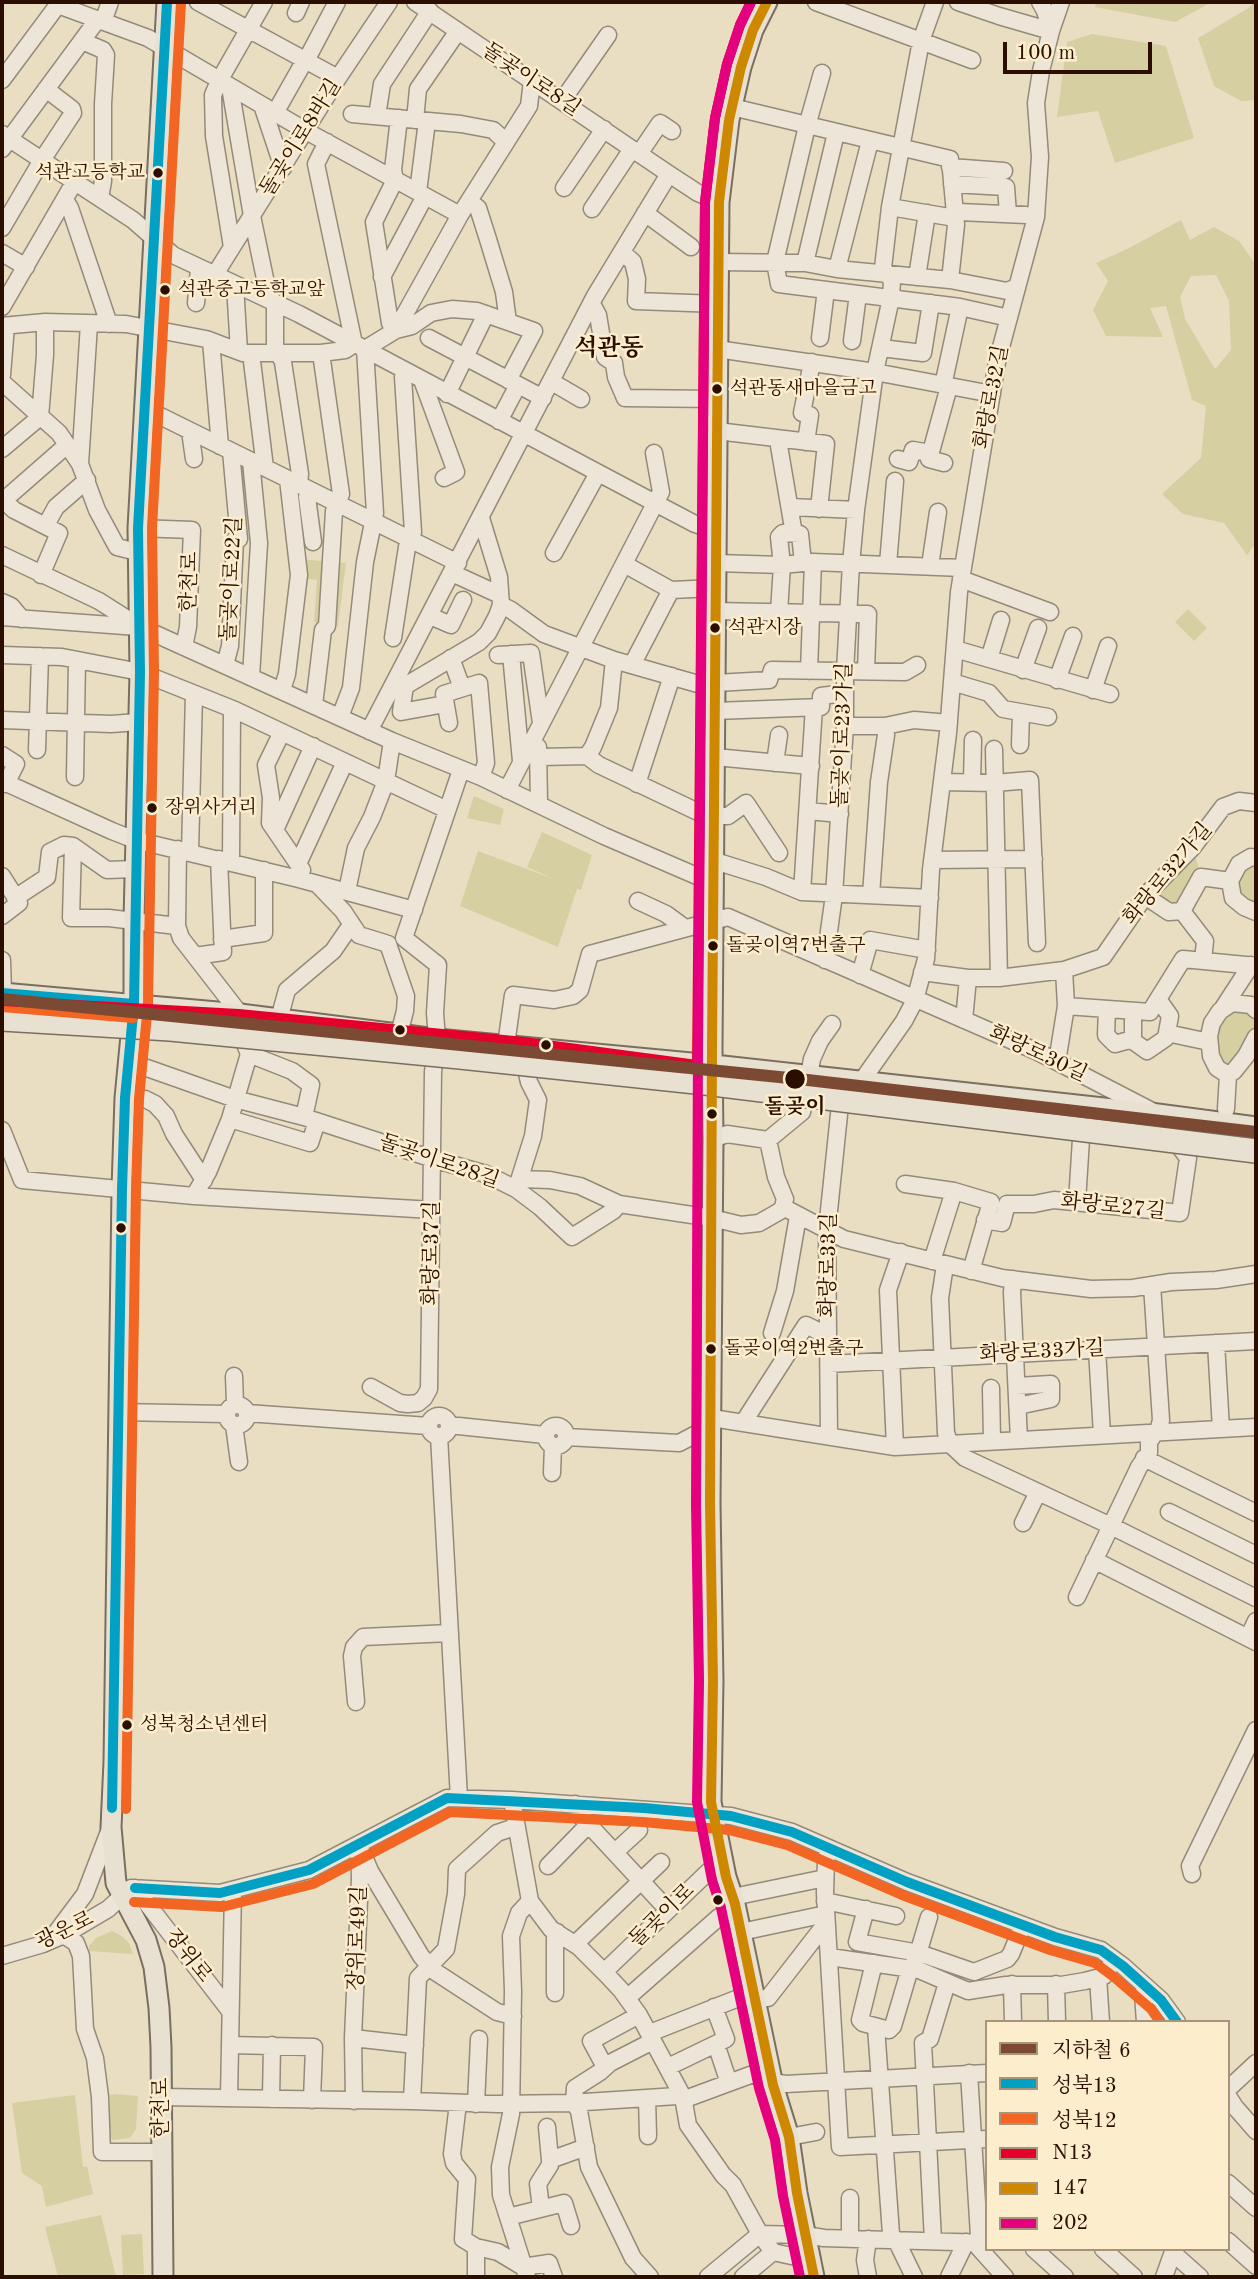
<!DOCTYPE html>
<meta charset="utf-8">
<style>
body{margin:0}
#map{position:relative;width:1258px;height:2279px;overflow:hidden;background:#eadec2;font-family:"Old Standard TT","Noto Serif KR",serif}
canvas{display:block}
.frame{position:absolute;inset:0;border:4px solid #2b0e00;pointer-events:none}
.legend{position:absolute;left:985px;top:2020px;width:245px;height:231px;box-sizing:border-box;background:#fcedcd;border:2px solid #a8947b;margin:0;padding:9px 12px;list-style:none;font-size:21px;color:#2b0e00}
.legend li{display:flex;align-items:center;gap:14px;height:35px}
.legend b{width:35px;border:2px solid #a8947b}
.scale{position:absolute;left:1003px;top:42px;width:149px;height:32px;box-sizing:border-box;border:4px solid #2b0e00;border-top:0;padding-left:9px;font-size:21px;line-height:24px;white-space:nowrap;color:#2b0e00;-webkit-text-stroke:5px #fcedcd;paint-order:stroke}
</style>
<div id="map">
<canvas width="1258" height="2279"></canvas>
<div class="frame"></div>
<ul class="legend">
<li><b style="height:9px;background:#7c4932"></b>지하철 6</li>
<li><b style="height:9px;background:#02a1c4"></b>성북13</li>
<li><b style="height:9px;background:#f26522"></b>성북12</li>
<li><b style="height:9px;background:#e4002b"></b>N13</li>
<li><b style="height:9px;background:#ce8800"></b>147</li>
<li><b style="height:9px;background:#e5007d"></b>202</li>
</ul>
<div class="scale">100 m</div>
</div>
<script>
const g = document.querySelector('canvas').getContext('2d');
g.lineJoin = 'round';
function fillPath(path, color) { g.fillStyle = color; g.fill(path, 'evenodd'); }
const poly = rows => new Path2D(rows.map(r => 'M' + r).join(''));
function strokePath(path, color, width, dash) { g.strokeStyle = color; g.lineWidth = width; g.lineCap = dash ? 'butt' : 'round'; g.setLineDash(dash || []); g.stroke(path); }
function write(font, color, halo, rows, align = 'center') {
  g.font = font + ' "Old Standard TT","Noto Serif KR",serif'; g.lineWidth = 5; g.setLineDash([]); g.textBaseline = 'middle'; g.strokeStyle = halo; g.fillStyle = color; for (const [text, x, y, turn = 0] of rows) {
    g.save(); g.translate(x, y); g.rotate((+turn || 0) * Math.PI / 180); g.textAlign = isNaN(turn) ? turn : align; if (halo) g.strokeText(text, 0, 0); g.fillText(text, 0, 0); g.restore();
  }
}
fillPath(poly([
 [1096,2,1212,2,1175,22,1095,7],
 [1255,2,1256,2,1256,100,1241,101,1214,86,1198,38,1247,9],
 [1092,34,1166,46,1194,138,1115,163,1098,111,1057,117,1067,42],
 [1181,220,1190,240,1214,227,1239,241,1256,265,1256,543,1247,555,1224,523,1183,514,1162,494,1201,458,1206,406,1192,400,1166,306,1150,308,1163,337,1106,336,1093,310,1108,281,1096,263,1129,248],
 [1216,275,1229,301,1231,350,1215,369,1185,319,1180,297,1191,276],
 [299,559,346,563,338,626,314,622,317,580,301,578],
 [1188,609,1207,628,1194,641,1175,622],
 [474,796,504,809,500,825,467,818],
 [542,832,592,855,581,890,577,889,558,947,460,906,478,851,554,879,527,867],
 [1193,847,1201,877,1182,911,1145,896],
 [1256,858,1256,912,1233,898,1239,864],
 [1228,1005,1256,1012,1256,1030,1240,1064,1217,1068,1211,1027],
 [112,1931,122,1936,129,1943,133,1954,89,1951,89,1946,96,1938],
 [116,2094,138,2096,136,2129,130,2138,112,2140,110,2131,110,2095],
 [75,2095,83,2167,87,2166,93,2194,46,2207,42,2186,22,2173,12,2103],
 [101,2215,116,2277,58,2277,45,2227],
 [142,2234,144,2274,123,2275,121,2235]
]), '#d6cfa2');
const minor = poly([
 [198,2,338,78],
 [415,2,669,174,698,193,719,202],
 [816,2,972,60],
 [958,2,999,16,1051,31],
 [1040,2,1045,11,1051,31],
 [58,5,148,38,306,131,460,215],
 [296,13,301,2],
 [82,41,103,50,106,55,103,104,103,181,100,198],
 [822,73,807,126,775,262,779,284,960,307,1009,318],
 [2,80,60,2],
 [230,87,252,216,268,293,275,304,275,346,283,362,300,474,299,484],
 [562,101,608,35],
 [262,105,283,168],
 [732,107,950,159,956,225,950,280],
 [275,113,305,60,309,55,337,2],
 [352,114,461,124,493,130,506,142],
 [377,116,382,84,430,11],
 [399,118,393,170,395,180,374,222,390,323,396,330,412,326,431,313,452,309,477,311,534,331,508,380],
 [415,120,418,89,458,31],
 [2,134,133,220,173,255,299,314,655,503,695,524,716,531],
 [2,149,95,23,104,19,110,2],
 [639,154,660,123,672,131],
 [950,167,1004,171],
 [952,184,1006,187,1008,214],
 [564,188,604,129],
 [418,192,427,121],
 [65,200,70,208,109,324],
 [469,201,478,208,487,236,504,292,508,322],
 [890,207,949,217,959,212,1026,215,1036,217],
 [592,209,632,149],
 [645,213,691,247],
 [2,228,42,160,73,113,72,109,46,89],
 [232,247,214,136,213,95,219,81,264,2],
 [622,252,633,262,637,279,636,301,718,304],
 [2,253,26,267],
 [718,262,805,263,837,269,950,280,1007,291,1017,287],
 [805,263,836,133],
 [837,269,870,141],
 [214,276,338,78,389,2],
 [382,277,425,196],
 [917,277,927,213],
 [235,285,239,351],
 [196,303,199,268],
 [592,304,598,315,605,357,614,363,616,377,625,398,717,399],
 [2,307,75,181],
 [2,326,45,322,126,324,206,339,243,353,321,353,345,350,354,344,316,164,327,142],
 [429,338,543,398],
 [820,338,826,290],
 [211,341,220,446],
 [852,341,858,294],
 [881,348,923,353,931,303],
 [717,349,875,372,992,394],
 [251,353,265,468],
 [2,375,6,326],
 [422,380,456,472,444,478],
 [2,382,59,433,80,464,97,510,117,547,137,552],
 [552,382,581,399],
 [447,394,486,314],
 [146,409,458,563],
 [499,421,518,385],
 [190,431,194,459],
 [717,431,826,444,819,509],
 [778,440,794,534],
 [806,442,810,415,802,413,812,362],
 [2,449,40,417,45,355,45,322],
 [898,459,909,462,913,450,930,453],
 [251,461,259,543,251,677],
 [944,463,929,459,948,390,944,381,960,307],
 [80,464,89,324],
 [310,490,307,497,313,542],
 [2,499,14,510,59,533,41,575],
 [3,501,67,445],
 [791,507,856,510],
 [46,525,56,507,87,480],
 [138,528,192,530,188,627,184,647],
 [554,553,598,473],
 [2,555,99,601,140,627,392,741,481,777,604,836,713,883],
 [716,563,782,565,813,562,963,568],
 [624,564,671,590,715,588],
 [888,564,895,481],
 [930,566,938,512],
 [452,573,500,595],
 [961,579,1050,612],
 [2,602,11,606,22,619],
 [501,605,511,610,544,634,614,660,698,684,769,680,772,670,905,672,917,665],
 [715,611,868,614,866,671],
 [779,612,782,565,779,537,783,533,800,534,803,563],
 [430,616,451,625,463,600],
 [2,617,138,627],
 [393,638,407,547,413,532,403,377,405,371],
 [955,649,1110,694],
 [511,654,521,761],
 [2,655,62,657,140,672,235,710,447,810],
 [498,655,531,653,541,723],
 [451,658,462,688],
 [989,659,1001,620],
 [225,665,230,646,235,540,239,539,231,451],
 [632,665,671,590],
 [1023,670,1038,628],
 [809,671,813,562],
 [1057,680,1073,636],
 [395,682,405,686,479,642,488,633,497,616,501,605,499,577,481,518],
 [952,682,989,693,1003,709,1048,717],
 [405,686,401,712,445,704],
 [282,690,287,674,299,575,288,479],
 [1093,690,1108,646],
 [314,705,323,630,327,626,334,511,341,494,321,353],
 [715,711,821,707,821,696,845,693],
 [340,717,351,688,365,562,375,513,365,349,396,330,460,215,529,106,532,81],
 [2,720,111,724,138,722],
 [449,723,444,694,479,683,486,763,481,777],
 [845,726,885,726,914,720,949,723],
 [369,731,595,296,669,174],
 [282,732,266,765,271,798,270,823,302,870,299,879],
 [1020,745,1021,713],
 [538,747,539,804],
 [994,749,999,978],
 [37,750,40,656],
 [2,755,16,764,6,784],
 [587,756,599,765,698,812,715,816,728,816,746,803,779,853],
 [540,757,587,756,593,747,609,708,614,660],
 [715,757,811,766],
 [775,763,779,735],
 [75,777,77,660],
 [2,781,112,831,135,840,299,879,414,910],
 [942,782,995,783,1030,780,1037,943],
 [972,782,973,740],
 [637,784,672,676],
 [507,790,661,492,654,453],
 [808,811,840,814],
 [275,830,313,746],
 [73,846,71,918,109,918,177,926,181,938,240,1014],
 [190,852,194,694],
 [1256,858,1251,857,1239,864,1230,881,1233,898,1244,907,1256,912],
 [932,860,1034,859],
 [715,861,766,877,802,892,930,898],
 [231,862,232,709],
 [298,864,345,762],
 [2,876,19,903,2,916],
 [317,884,343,911,359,935,388,944,406,996,405,1011,399,1034],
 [347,891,356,848,372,817,386,781,392,741],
 [802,892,814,707],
 [871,895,879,782,886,735,885,726],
 [1145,896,1169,912,1182,911],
 [15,898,47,877,50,852,64,845,73,846,107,870,135,869],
 [638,901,666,914,685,928],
 [177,926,178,849],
 [404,938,461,770],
 [404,938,438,965,435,1013,437,1039],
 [222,939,264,933,264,870],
 [195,956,223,952,219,859],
 [2,960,3,993],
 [825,960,834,895,845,726,845,671,851,564,856,510,875,372,891,298,892,281,883,268,890,207,921,41,935,2],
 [1203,961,1205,941,1182,911,1201,877,1230,881],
 [922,972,968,978,999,978,1064,970,1103,957,1145,896,1193,847,1223,807,1239,801,1256,803],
 [860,975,870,940,927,950],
 [1066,1006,1150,1012,1183,959,1256,966],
 [1223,1008,1251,965],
 [1107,1009,1106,1035,1115,1044,1133,1039],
 [1133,1011,1133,1041,1147,1051,1166,1038,1170,1016,1158,999],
 [279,1019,287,990,333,951,351,925],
 [964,1020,968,978],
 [1167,1033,1209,1042],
 [245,1044,249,1054,292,1071,311,1085,304,1117],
 [506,1045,513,995,554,1000,573,996,580,990,590,954,728,917,1038,1052,1152,1111],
 [1057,1062,1066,1006,1064,970],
 [128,1066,147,1068,235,1099,304,1117,433,1159,486,1174,516,1189,540,1207,572,1237,613,1211,619,1204],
 [1228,1075,1217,1068,1211,1056,1209,1036,1212,1023,1220,1011,1232,1003,1251,1005,1256,1010],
 [809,1076,812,1059,820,1041,832,1024],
 [861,1082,904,1021,915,1000,926,959,931,870,948,733,959,592,997,362,1036,217,1040,157,1036,103,1041,71,1051,31,1061,2],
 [125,1098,145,1099,155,1104,166,1116,174,1134,204,1180],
 [1226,1109,1228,1075,1234,1071,1246,1056,1256,1037],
 [230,1119,310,1143,317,1121],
 [2,1130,22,1180,194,1196,433,1210],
 [713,1139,727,1134,768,1140,802,1112,807,1091],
 [768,1140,776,1177,785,1199,783,1207],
 [520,1179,550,1180,580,1186,619,1204,712,1218,741,1225,759,1223,780,1211,783,1207],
 [905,1184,954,1191,991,1202,971,1271],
 [517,1187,533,1136,538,1100,529,1082,523,1056],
 [194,1196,208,1172,230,1119,249,1054],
 [1077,1202,1082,1123],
 [783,1207,844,1239,1002,1278,1091,1289,1133,1288,1171,1282,1216,1280,1256,1274],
 [985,1220,1002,1223,1007,1204,1034,1204,1054,1200,1180,1213,1188,1158,1173,1138],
 [932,1261,954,1191],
 [945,1265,940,1298,946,1433,950,1444,965,1458,1111,1526,1256,1598],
 [1013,1279,1012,1293,1019,1440],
 [1152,1285,1161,1420,1158,1432],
 [772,1333,785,1291,797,1222,800,1216],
 [1216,1343,1221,1429],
 [1097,1349,1102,1435],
 [829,1364,1256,1341],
 [234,1376,235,1404],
 [1017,1386,1051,1384,1051,1399,1018,1406],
 [371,1387,400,1403,408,1404,418,1403,424,1398,429,1389,433,1072,436,1047],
 [991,1388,992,1441],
 '227 1415a10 10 0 1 1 20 0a10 10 0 1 1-20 0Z',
 [118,1412,226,1414],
 [247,1413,428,1426],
 '429 1426a10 10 0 1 1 20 0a10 10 0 1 1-20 0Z',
 [712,1418,895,1447,1256,1427],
 [743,1423,806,1325,828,1336],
 [234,1425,239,1462],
 [449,1425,545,1435],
 '546 1436a10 10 0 1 1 20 0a10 10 0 1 1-20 0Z',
 [439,1436,459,1798],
 [829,1436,827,1230,841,1095],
 [566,1437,679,1443,700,1432],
 [895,1447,888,1290,901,1252],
 [1144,1458,1256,1513],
 [552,1473,553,1446],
 [1169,1512,1256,1555],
 [1023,1523,1038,1492],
 [1094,1560,1256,1642],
 [1077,1597,1139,1467,1149,1453,1149,1442,1155,1433],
 [1248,1638,1256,1621],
 [356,1702,352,1656,354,1647,363,1637,450,1633],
 [512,1800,530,1901,551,1929,579,1947,607,1975,621,1990,639,2015,683,2097,688,2125,723,2175,733,2185,760,2234,773,2252],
 [575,1804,577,1812,668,1910],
 [829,1849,826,1860,825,1893,840,2147,987,2139],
 [615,1852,639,1830],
 [363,1854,370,1871,421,1956,434,1971,497,2012,513,2016],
 [548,1866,589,1824],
 [1192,1874,1190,1866,1256,1730],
 [135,1888,230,2011],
 [733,1897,825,1878],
 [825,1901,896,1916],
 [866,1909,857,1942,919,1953,974,1972,1007,1959,1011,1954,1023,1925],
 [741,1932,826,1914],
 [64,1935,76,1943,81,1956,85,2029,95,2058,100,2097,102,2152,161,2152],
 [52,1938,85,1894,110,1829],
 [575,1944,661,1862],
 [2,1956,43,1944,64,1935,108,1909,131,1888,220,1893,309,1870,447,1798,512,1800,731,1816,792,1832,907,1882,1055,1937,1101,1950,1123,1966,1161,2000,1177,2022],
 [830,1957,919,1970,968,1991,1006,1985,1061,1985,1085,1981,1104,1976,1114,1960],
 [874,1963,860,2020,863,2023,889,2030,893,2026,909,1972,917,1957,929,1917],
 [604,1972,709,1871,724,1866],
 [1098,1978,1101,2022],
 [1012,1984,1013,2022],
 [1056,1984,1057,2022],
 [555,1993,555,1938,557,1932],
 [627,1998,719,1917,737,1913],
 [1145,2022,1143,1994,1146,1987],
 [876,2027,891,2234,899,2246,914,2277],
 [353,2038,415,2045],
 [716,2044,729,2083],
 [230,2045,314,2047,312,2100],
 [605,2067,591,2041,639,2015],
 [668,2067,726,2039,714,2007],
 [969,2073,979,2236,978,2247,1005,2277],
 [1228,2089,1256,2063],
 [1228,2096,1235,2107,1256,2131],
 [161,2097,412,2101,498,2104,570,2103,677,2096,688,2098,753,2074,772,2082,786,2084,987,2073],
 [229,2098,233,1890],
 [647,2098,648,2136],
 [271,2099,272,2045],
 [354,2101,353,2038,360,1878,359,1845],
 [412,2101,418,1978,446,1949,456,1894,457,1869,497,1833,515,1827],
 [458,2103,452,2154,454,2163,467,2179,463,2239,476,2247,498,2252,523,2267,549,2263,554,2277],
 [476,2104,479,2039],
 [547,2127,550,2160],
 [789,2137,816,2132],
 [1228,2183,1256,2208],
 [850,2198,850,2238],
 [541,2208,538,2184,550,2165,550,2160,586,2147],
 [508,2217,564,2203,571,2226],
 [868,2239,865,2260,868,2277],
 [933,2241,923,2043,930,2039,947,1983],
 [1228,2241,1256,2266],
 [1034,2249,1065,2277],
 [1103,2249,1134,2277],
 [1173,2253,1200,2277],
 [476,2277,476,2247],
 [527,2277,501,2195,500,2167,511,2114,513,1991,511,1936,519,1913,530,1901],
 [650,2277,633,2258,589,2167,579,2111,574,2103,575,2088,600,2072,610,2063,649,2043,655,2031,736,1999,768,1998,820,1931,827,1926],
 [708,2277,760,2234,805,2235,824,2238,987,2243],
 [743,2277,773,2252,810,2260],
 [949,2277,966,2242],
 [1164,2277,1174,2249]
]);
const major = poly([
 [767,2,753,30,741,67,729,120,719,202,712,1048,713,1139,710,1504,713,1681,711,1802,726,1877,735,1904,773,2085,789,2137,797,2193,814,2277],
 [2,993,240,1014,437,1039,723,1066,1158,1114,1256,1127],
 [163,2277,161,2047,159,2008,154,1967,146,1940,116,1883,111,1827,114,1762,122,1189,125,1098,134,1004,134,920,140,672,138,528,167,2]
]);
strokePath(minor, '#948a79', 19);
strokePath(major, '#796e5f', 23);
strokePath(minor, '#ede6d8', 16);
strokePath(major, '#e8e1d2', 19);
const highwayBridge = poly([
 [2,1019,170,1029,460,1057,705,1083,1256,1151]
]);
strokePath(highwayBridge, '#796e5f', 26, []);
strokePath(highwayBridge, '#e8e1d2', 23);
strokePath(poly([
 [2,993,134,1004],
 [112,1808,122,1189,125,1098,134,1004,140,672,138,528,167,2],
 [135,1888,220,1893,309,1870,447,1798,644,1808,731,1816,792,1832,907,1882,1055,1937,1101,1950,1123,1966,1161,2000,1177,2022]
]), '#02a1c4', 10);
strokePath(poly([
 [2,1007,133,1018],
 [126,1809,136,1189,139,1099,148,1004,154,672,152,528,181,3],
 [134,1902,222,1907,313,1884,450,1812,643,1822,729,1830,787,1845,902,1895,1050,1950,1095,1963,1114,1977,1151,2009,1160,2022]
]), '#f26522', 10);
strokePath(poly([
 [3,1001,239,1014,524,1042,697,1065,705,202,715,118,727,64,740,25,751,2]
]), '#e4002b', 10);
strokePath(poly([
 [767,2,753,30,741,67,729,120,719,202,712,1048,710,1504,713,1681,711,1802,726,1877,735,1904,773,2085,789,2137,797,2193,814,2277]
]), '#ce8800', 10);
strokePath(poly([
 [751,2,740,25,727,64,715,118,705,202,698,1048,696,1504,699,1681,697,1802,712,1880,721,1908,759,2088,775,2140,783,2196,800,2277]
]), '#e5007d', 10);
strokePath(poly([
 [2,999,799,1079,1256,1132]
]), '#7c4932', 12);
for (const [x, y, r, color] of [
 [158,173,6,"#2b0e00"],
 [165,290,6,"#2b0e00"],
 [717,389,6,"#2b0e00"],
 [715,628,6,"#2b0e00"],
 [152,808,6,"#2b0e00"],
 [713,946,6,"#2b0e00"],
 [400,1030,6,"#2b0e00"],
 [546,1045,6,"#2b0e00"],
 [795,1079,11,"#2b0e00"],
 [712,1114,6,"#2b0e00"],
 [121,1228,6,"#2b0e00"],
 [711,1349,6,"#2b0e00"],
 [127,1725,6,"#2b0e00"],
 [718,1900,6,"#2b0e00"]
]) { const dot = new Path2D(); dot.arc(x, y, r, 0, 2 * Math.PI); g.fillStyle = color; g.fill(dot); strokePath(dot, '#fcedcd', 2.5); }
write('19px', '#2b0e00', '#fcedcd', [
 ["석관고등학교",145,173,"right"],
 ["석관중고등학교앞",178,290],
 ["석관동새마을금고",730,389],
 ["석관시장",728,628],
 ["장위사거리",165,808],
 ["돌곶이역7번출구",726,946],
 ["돌곶이역2번출구",724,1349],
 ["성북청소년센터",140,1725]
], 'left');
write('21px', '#2b0e00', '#fcedcd', [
 ["돌곶이로8길",531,80,34],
 ["돌곶이로8바길",301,138,-58],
 ["화랑로32길",992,397,-79],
 ["돌곶이로22길",232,579,-87],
 ["한천로",190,582,-88],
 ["돌곶이로23가길",843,735,-88],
 ["화랑로32가길",1168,874,-50],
 ["화랑로30길",1038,1054,25],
 ["돌곶이로28길",439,1162,19],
 ["화랑로27길",1113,1207,6],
 ["화랑로37길",432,1253,-89],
 ["화랑로33길",829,1265,-89],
 ["화랑로33가길",1042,1352,-3],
 ["돌곶이로",662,1916,-44],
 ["광운로",65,1931,-26],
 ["장위로49길",358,1938,-88],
 ["장위로",188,1956,52],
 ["한천로",161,2108,-90]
]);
write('bold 21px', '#2b0e00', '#fcedcd', [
 ["돌곶이",795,1107]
]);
write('bold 24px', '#2b0e00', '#fcedcd', [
 ["석관동",609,349]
]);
</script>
